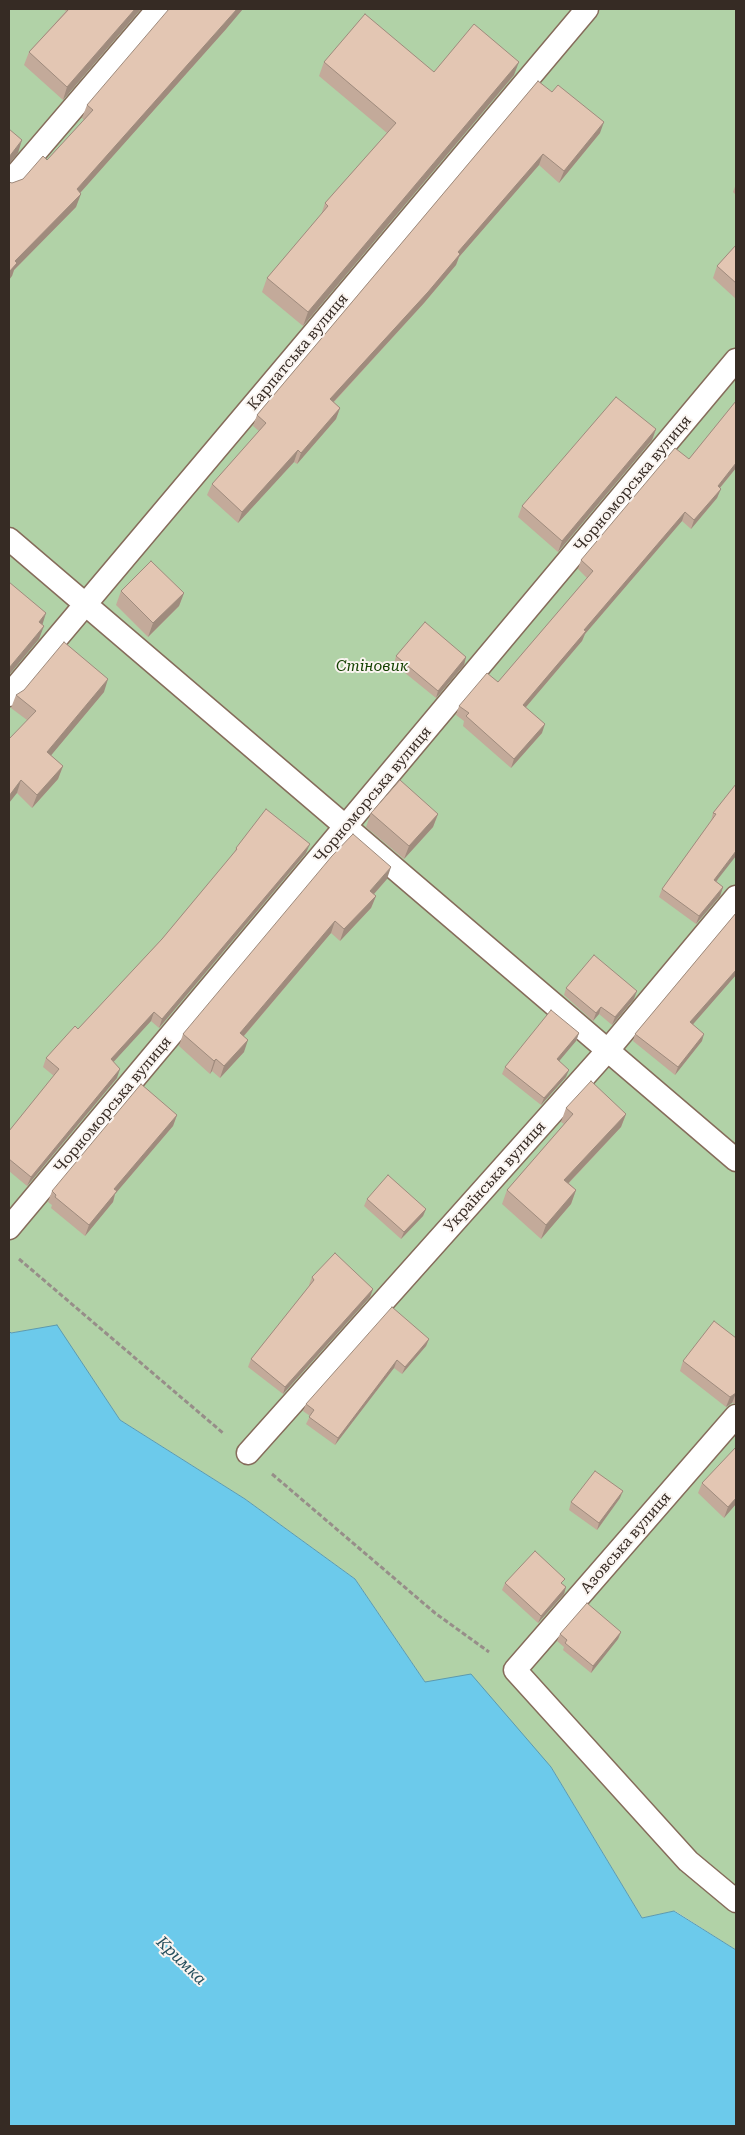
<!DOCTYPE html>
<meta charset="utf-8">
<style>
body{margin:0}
#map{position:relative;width:745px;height:2135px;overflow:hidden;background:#faf4f0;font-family:"Roboto Serif",serif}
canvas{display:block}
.frame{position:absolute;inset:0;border:10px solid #362b24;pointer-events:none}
</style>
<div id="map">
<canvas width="745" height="2135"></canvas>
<div class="frame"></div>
</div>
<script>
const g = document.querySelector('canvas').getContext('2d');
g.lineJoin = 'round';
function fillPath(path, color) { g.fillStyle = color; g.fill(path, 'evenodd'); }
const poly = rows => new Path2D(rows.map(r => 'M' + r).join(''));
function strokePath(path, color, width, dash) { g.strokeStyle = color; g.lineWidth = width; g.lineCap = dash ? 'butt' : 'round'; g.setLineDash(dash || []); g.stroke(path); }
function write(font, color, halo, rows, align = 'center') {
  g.font = font + ' "Roboto Serif",serif'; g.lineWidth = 4; g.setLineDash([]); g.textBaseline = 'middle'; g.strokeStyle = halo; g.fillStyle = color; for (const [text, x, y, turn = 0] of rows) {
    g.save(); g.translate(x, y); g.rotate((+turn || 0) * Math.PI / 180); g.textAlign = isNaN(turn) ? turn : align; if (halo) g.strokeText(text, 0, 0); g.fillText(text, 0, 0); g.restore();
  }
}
fillPath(poly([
 [9,9,736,9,736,1950,675,1911,642,1918,551,1767,425,1682,355,1579,245,1499,120,1420,57,1326,11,1333,9,1331]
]), '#b1d2a7');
const water = poly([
 [57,1325,120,1420,245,1499,355,1579,425,1682,471,1674,551,1767,642,1918,674,1911,736,1950,736,2126,9,2126,9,1331,11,1333,57,1325]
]);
fillPath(water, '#6ccaeb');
strokePath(water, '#5c9aaf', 1);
const service = poly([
 [9,183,158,9],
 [9,539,736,1160],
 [9,695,587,9],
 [9,1228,736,360],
 [736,1416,515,1670,688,1861,736,1901],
 [248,1453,608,1050,736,897]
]);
strokePath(service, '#866c5b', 25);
strokePath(poly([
 [19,1259,223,1433],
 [272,1474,435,1613,489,1652]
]), '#978e89', 3, [5, 2.5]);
strokePath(service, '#fff', 22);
fillPath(poly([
 [63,9,141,9,63,100,24,65,29,52,66,11],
 [227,28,80,193,76,207,14,270,12,276,12,183,23,179,47,160,84,120,82,118,87,105],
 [324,62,434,72,514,75,303,326,262,292,267,278,321,215,325,203,387,133,319,76],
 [538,81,600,133,559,183,539,165,459,257,456,265,424,303,334,402,340,408,336,419,297,464,294,462,238,523,207,495,212,484,259,431,253,426,257,415],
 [736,184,736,195,733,192],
 [736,245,736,299,713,278,717,266],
 [736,401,736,468,720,488,717,498,691,529,682,521,585,634,582,641,526,707,542,733,511,768,463,726,464,721,456,715,459,706,498,682,587,578,578,569,581,560,689,459],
 [656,429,652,440,558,552,518,517,522,506],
 [121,591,184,593,179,606,148,637,116,605],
 [396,656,466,657,464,665,436,698,394,664],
 [104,692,51,755,63,766,58,779,32,808,17,793,27,720,11,708,16,695],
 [736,784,717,882,723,887,720,896,696,924,659,897,662,889,711,821,713,813],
 [371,813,438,814,433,827,404,859,366,827],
 [236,848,306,853,159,1028,151,1021,113,1062,117,1078,27,1186,9,1171,9,1131,54,1076,43,1067,46,1058,78,1029,162,939,234,853],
 [387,879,374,894,376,896,371,908,340,941,331,933,244,1036,244,1052,220,1078,212,1071,210,1074,179,1046,183,1034],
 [736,913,736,975,693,1024,702,1041,675,1075,633,1041,635,1034],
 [566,988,634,999,612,1025,599,1014,593,1021,564,995],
 [579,1033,576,1041,559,1061,566,1077,541,1105,502,1074,505,1067],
 [566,1108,626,1114,621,1127,569,1183,576,1190,571,1204,541,1239,502,1204,507,1190,564,1124,561,1122],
 [177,1115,173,1126,115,1194,113,1202,85,1236,51,1208,52,1205,48,1202,52,1191],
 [367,1199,426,1209,423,1216,401,1239,364,1206],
 [312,1277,373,1289,370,1297,283,1394,248,1367,251,1359,310,1285,309,1285],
 [736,1338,736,1404,732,1403,726,1407,680,1371,683,1361],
 [429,1339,426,1346,402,1374,394,1368,335,1445,306,1424,310,1416,303,1411,306,1404],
 [702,1483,736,1504,724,1518,698,1493],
 [620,1498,597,1530,569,1510,571,1502],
 [505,1583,563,1584,566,1587,564,1594,538,1623,502,1590],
 [621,1632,618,1639,591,1673,563,1650,564,1647,557,1641,560,1634]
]), '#c3aa9a');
fillPath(poly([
 [135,9,141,9,63,100,67,87],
 [237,9,243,9,227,28,72,202,77,189],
 [519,62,514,75,303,326,308,312],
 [604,122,600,133,559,183,564,171],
 [22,140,18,153,9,164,9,157],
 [543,154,539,165,459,257,456,265,424,303,326,410,330,399],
 [81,194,76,207,14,270,12,276,9,280,9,272,15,261],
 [340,408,336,419,297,464,301,453],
 [656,429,652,440,558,552,562,541],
 [298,450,294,462,238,523,242,512],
 [736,463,736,468,714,495,718,486],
 [721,489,717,498,691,529,694,520],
 [685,512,682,521,585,634,582,641,520,714,523,705,584,630],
 [184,593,179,606,148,637,153,623],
 [46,613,42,626,39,622],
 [44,626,39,639,9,675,9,668],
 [466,657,464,665,436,698,438,691],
 [108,679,104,692,43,765,47,752],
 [545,724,542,733,511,768,514,759],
 [63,766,58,779,32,808,37,795],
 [21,780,17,793,9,803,9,796],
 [438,814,433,827,404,859,409,846],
 [310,844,306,853,159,1028,162,1019],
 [736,851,736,856,711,888,714,880],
 [391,867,387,879,366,903,370,891],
 [723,887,720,896,696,924,699,916],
 [376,896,371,908,340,941,344,929],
 [335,921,331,933,236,1045,240,1033],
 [736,970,736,975,688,1030,690,1022],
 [637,991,634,999,612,1025,615,1017],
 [601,1007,599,1014,593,1021,596,1013],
 [154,1012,151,1021,108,1068,111,1059],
 [579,1033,576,1041,555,1066,557,1059],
 [704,1034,702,1041,675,1075,678,1067],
 [248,1040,244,1052,220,1078,224,1066],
 [216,1059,212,1071,210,1074,214,1061],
 [120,1069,117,1078,27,1186,31,1177],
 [569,1070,566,1077,541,1105,544,1098],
 [626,1114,621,1127,559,1193,564,1180],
 [177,1115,173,1126,115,1194,113,1202,85,1236,89,1225,114,1189],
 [576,1190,571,1204,541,1239,546,1225],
 [426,1209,423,1216,401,1239,404,1232],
 [373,1289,370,1297,283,1394,285,1387],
 [429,1339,426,1346,402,1374,405,1367],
 [397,1360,394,1368,335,1445,338,1438],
 [736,1393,732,1403,726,1407,730,1397],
 [623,1491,620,1498,597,1530,599,1523],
 [736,1498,736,1504,724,1518,728,1507],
 [566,1587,564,1594,538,1623,541,1616],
 [621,1632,618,1639,591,1673,593,1666]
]), '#9f8b7d');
const building = poly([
 [69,9,135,9,67,87,29,52,69,9],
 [169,9,237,9,77,189,81,194,15,261,17,263,9,272,9,182,12,183,23,179,43,156,47,160,93,110,87,105,169,9],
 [365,14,434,72,474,24,519,62,308,312,267,278,328,206,325,203,396,123,324,62,365,14],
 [538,81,552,92,558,85,604,122,564,171,543,154,458,252,460,254,428,292,330,399,340,408,301,453,298,450,242,512,212,484,266,423,257,415,538,81],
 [9,129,22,140,9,157,9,129],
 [736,245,736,283,717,266,736,245],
 [616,397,656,429,562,541,522,506,616,397],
 [736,401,736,463,718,486,721,489,694,520,685,512,584,630,586,631,523,705,545,724,514,759,466,716,469,713,459,706,487,673,498,682,593,571,581,560,675,448,689,459,736,401],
 [151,561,184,593,153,623,121,591,151,561],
 [9,582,46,613,39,622,44,626,9,668,9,582],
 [425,622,466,657,438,691,396,656,425,622],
 [64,642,108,679,47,752,63,766,37,795,21,780,9,796,9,739,36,711,16,695,24,690,64,642],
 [400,780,438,814,409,846,371,813,400,780],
 [736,784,736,851,714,880,723,887,699,916,662,889,716,814,713,813,736,784],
 [266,809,310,844,162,1019,154,1012,111,1059,120,1069,31,1177,9,1159,9,1131,59,1069,46,1058,75,1026,78,1029,162,939,237,849,236,848,266,809],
 [353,834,391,867,370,891,376,896,344,929,335,921,240,1033,248,1040,224,1066,216,1059,214,1061,183,1034,332,856,353,834],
 [736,913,736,970,690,1022,704,1034,678,1067,635,1034,736,913],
 [594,955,637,991,615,1017,601,1007,596,1013,566,988,594,955],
 [551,1010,579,1033,557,1059,569,1070,544,1098,505,1067,551,1010],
 [591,1081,626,1114,564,1180,576,1190,546,1225,507,1190,573,1114,566,1108,591,1081],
 [141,1084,177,1115,114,1189,117,1191,89,1225,55,1197,56,1195,52,1191,141,1084],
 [388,1175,426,1209,404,1232,367,1199,388,1175],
 [335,1253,373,1289,285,1387,251,1359,314,1280,312,1277,335,1253],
 [392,1307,429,1339,405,1367,397,1360,338,1438,309,1417,314,1410,306,1404,392,1307],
 [714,1321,736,1338,736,1393,730,1397,683,1361,714,1321],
 [736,1447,736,1498,728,1507,702,1483,736,1447],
 [595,1471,623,1491,599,1523,571,1502,595,1471],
 [535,1551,565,1579,561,1583,566,1587,541,1616,505,1583,535,1551],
 [587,1603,621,1632,593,1666,565,1643,567,1640,560,1634,587,1603]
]);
fillPath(building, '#e3c6b3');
strokePath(building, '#9f8b7d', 1);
write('15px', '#362b24', '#faf4f0', [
 ["Карпатська вулиця",298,352,-50],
 ["Чорноморська вулиця",633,484,-50],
 ["Чорноморська вулиця",373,795,-50],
 ["Чорноморська вулиця",113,1105,-50],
 ["Українська вулиця",495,1177,-48],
 ["Азовська вулиця",626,1543,-49]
]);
write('italic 15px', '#134100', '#faf4f0', [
 ["Стіновик",372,667]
]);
write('italic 16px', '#244e5c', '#faf4f0', [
 ["Кримка",181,1961,44]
]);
</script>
